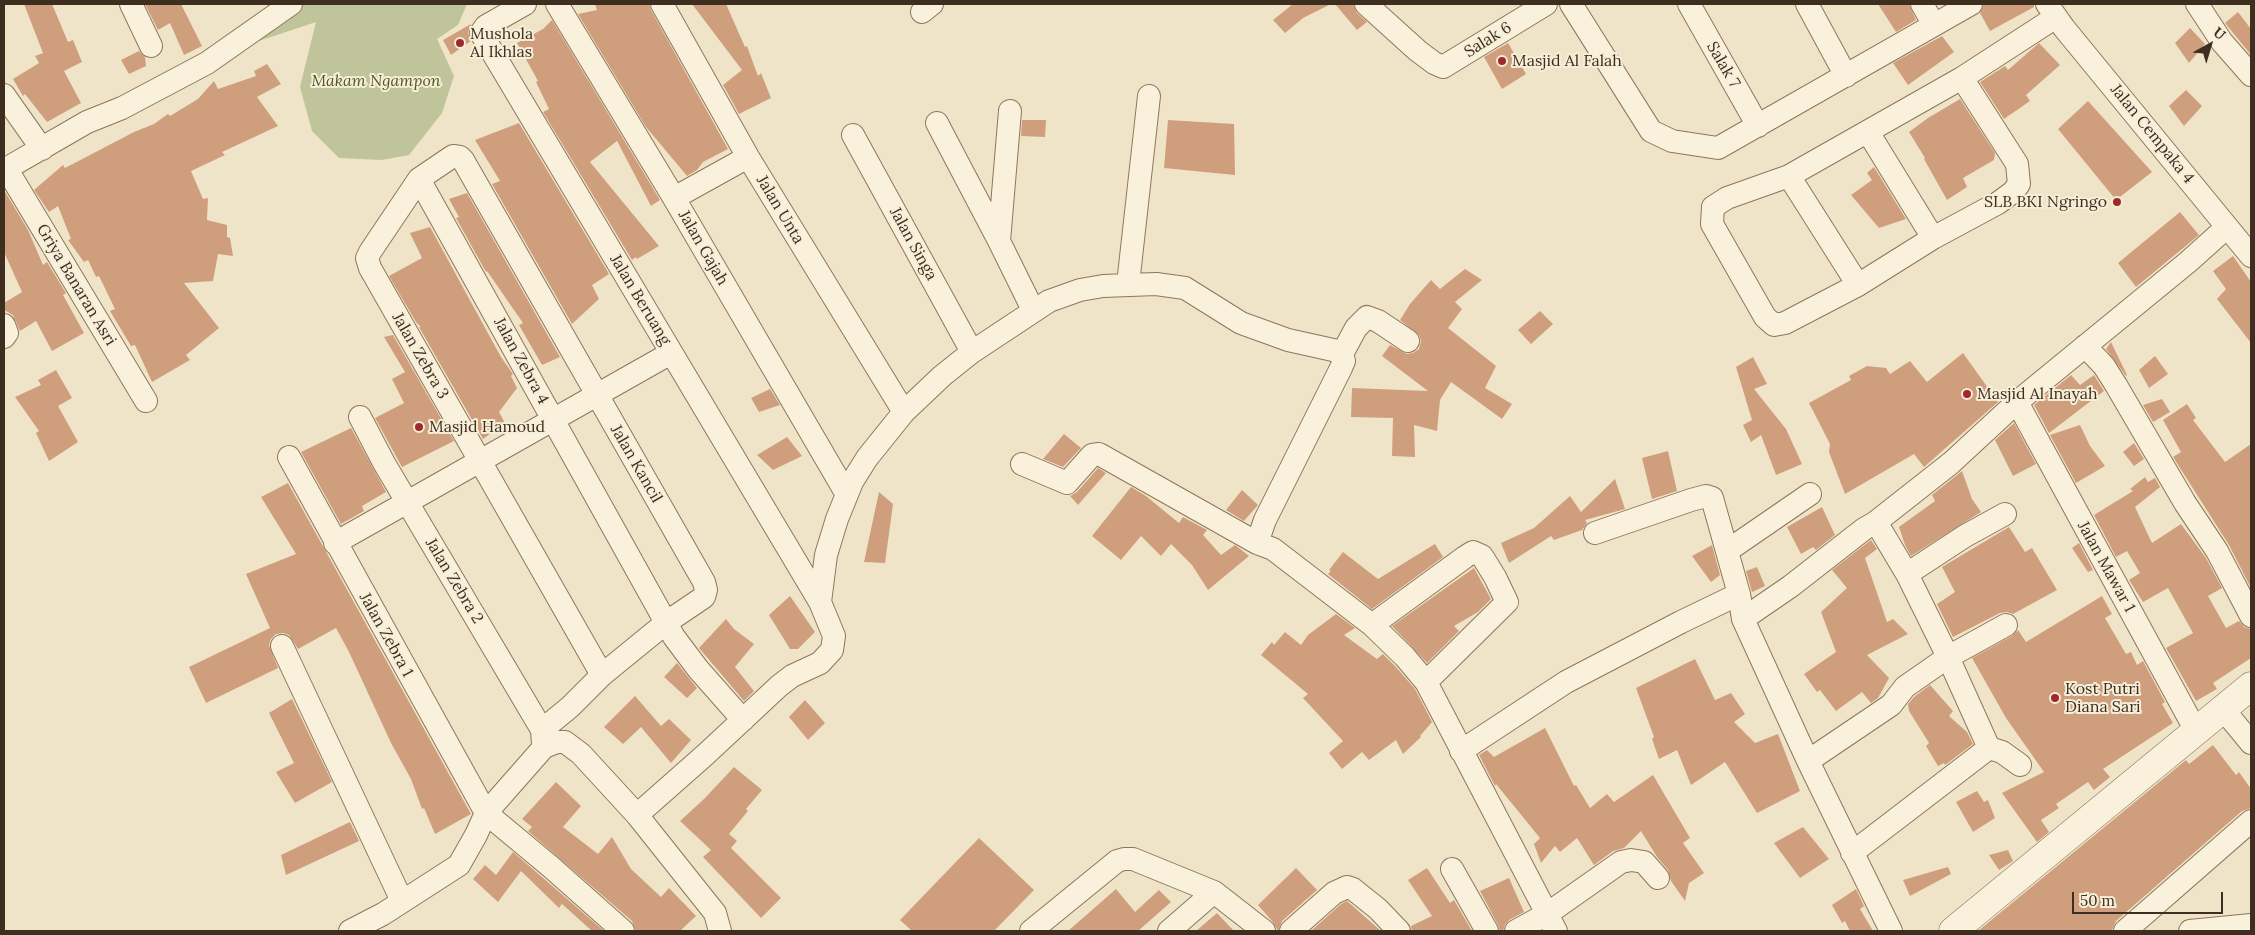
<!DOCTYPE html>
<style>
body{margin:0}
#map{position:relative;width:2255px;height:935px;overflow:hidden;background:#f0e4c8;font-family:Lora,serif}
canvas{display:block}
.frame{position:absolute;inset:0;border:5px solid #3d2e20;pointer-events:none}
.north{position:absolute;left:2185px;top:20px;width:50px;height:50px;-webkit-text-stroke:4px #f7eed8;paint-order:stroke;rotate:39deg;font-size:14px;font-weight:700;line-height:20px;text-align:center;color:#3d2e20}
.north::after{content:'';display:block;margin:auto;width:18px;height:22px;background:#3d2e20;clip-path:polygon(50% 0,100% 100%,50% 72%,0 100%)}
.scale{position:absolute;left:2072px;top:892px;width:151px;height:22px;box-sizing:border-box;border:2px solid #3d2e20;border-top:0;padding-left:6px;font-size:15px;line-height:18px;white-space:nowrap;color:#3d2e20;-webkit-text-stroke:4px #f7eed8;paint-order:stroke}
</style>
<div id="map">
<canvas width="2255" height="935"></canvas>
<div class="frame"></div>
<div class="north">U</div>
<div class="scale">50 m</div>
</div>
<script>
const g = document.querySelector('canvas').getContext('2d');
g.lineJoin = 'round';
function fillPath(path, color) { g.fillStyle = color; g.fill(path, 'evenodd'); }
const poly = rows => new Path2D(rows.map(r => 'M' + r).join(''));
function strokePath(path, color, width, dash) { g.strokeStyle = color; g.lineWidth = width; g.lineCap = dash ? 'butt' : 'round'; g.setLineDash(dash || []); g.stroke(path); }
function write(font, color, halo, rows, align = 'center') {
  g.font = font + ' Lora,serif'; g.lineWidth = 4; g.setLineDash([]); g.textBaseline = 'middle'; g.strokeStyle = halo; g.fillStyle = color; for (const [text, x, y, turn = 0] of rows) {
    g.save(); g.translate(x, y); g.rotate((+turn || 0) * Math.PI / 180); g.textAlign = isNaN(turn) ? turn : align; if (halo) g.strokeText(text, 0, 0); g.fillText(text, 0, 0); g.restore();
  }
}
fillPath(poly([
 [273,4,467,4,458,25,437,39,454,76,442,113,409,155,382,160,339,158,312,131,300,87,316,22,220,54]
]), '#bfc49a');
fillPath(poly([
 [24,4,52,4,68,42,73,40,82,62,64,71,81,103,47,122,25,94,23,96,13,79,39,63,35,56,43,53],
 [145,4,181,4,202,46,184,55,170,23,158,30],
 [595,4,649,4,651,10,728,149,703,162,697,170,687,176,646,127,578,14,597,10],
 [692,4,726,4,745,47,747,46,758,76,761,73,771,98,739,114,723,85,742,70],
 [1293,4,1331,4,1303,18,1285,33,1273,20],
 [1335,4,1353,4,1357,13,1367,22,1357,30],
 [1878,4,1909,4,1916,20,1896,32],
 [1984,4,2034,4,2034,7,1990,31,1980,13],
 [2238,12,2251,29,2251,55,2225,23],
 [552,20,660,200,651,206,617,141,590,162,659,246,637,259,636,257,632,260,543,112,549,109,536,82,538,81,517,43,543,29],
 [471,24,468,33,471,41,451,55,443,40],
 [2190,28,2205,44,2189,63,2175,43],
 [1942,36,1954,52,1908,85,1893,63],
 [1508,43,1526,74,1502,89,1484,57],
 [2039,43,2060,65,2026,95,2030,101,2004,119,1980,82,2005,66,2008,70],
 [139,51,145,57,146,66,129,74,121,60],
 [267,64,281,84,257,97,278,126,222,152,225,155,191,171,203,199,208,198,207,220,227,225,227,237,230,238,233,256,218,254,213,281,184,283,219,328,186,355,190,360,152,382,135,345,131,346,110,311,115,309,99,276,96,277,88,260,84,262,68,240,71,239,58,206,49,212,34,190,63,165,65,168,134,132,154,124,168,114,170,116,198,99,214,81,218,89,256,76,254,71],
 [2186,90,2202,106,2184,126,2169,106],
 [1960,99,1995,153,1994,160,1963,178,1967,187,1947,200,1924,159,1925,158,1909,132,1928,118],
 [2088,101,2152,172,2116,200,2058,129],
 [1022,120,1046,120,1045,137,1021,136],
 [1168,120,1234,124,1235,175,1164,168],
 [519,123,609,274,592,285,599,299,572,324,492,184,500,181,475,140],
 [1874,167,1906,219,1879,228,1851,195,1872,180,1867,173],
 [4,190,28,230,43,265,47,262,66,293,63,295,84,333,52,351,36,321,20,331,13,315,4,310,4,303,22,292,4,252],
 [467,193,560,357,542,365,519,325,523,323,487,271,486,272,456,218,459,217,449,199],
 [2180,212,2199,235,2136,287,2118,263],
 [430,227,501,357,513,374,511,376,517,388,499,412,505,423,483,439,419,327,421,327,416,322,389,276,422,258,410,233],
 [2233,256,2251,282,2251,343,2217,299,2226,289,2213,271],
 [1465,269,1482,280,1455,302,1462,309,1448,328,1496,366,1485,388,1512,404,1502,419,1451,382,1440,400,1437,431,1414,425,1415,457,1392,456,1393,418,1351,417,1352,388,1428,391,1382,356,1390,345,1407,354,1413,353,1419,349,1421,341,1419,335,1400,320,1410,304,1431,280,1440,289],
 [1540,311,1553,324,1531,344,1518,330],
 [393,335,454,441,402,467,375,418,404,403,392,379,405,372,384,337],
 [2111,342,2127,375,2126,376,2106,349],
 [1963,353,1998,402,1924,467,1914,454,1845,494,1829,452,1830,444,1809,403,1851,380,1849,376,1867,366,1886,368,1890,374,1910,361,1927,382],
 [2155,356,2168,374,2149,388,2139,370],
 [1753,357,1767,384,1754,389,1786,429,1802,464,1776,475,1761,435,1751,442,1743,425,1752,420,1736,367],
 [56,370,72,398,58,406,78,442,49,461,36,433,39,431,15,397,41,385,38,380],
 [2071,375,2080,385,2094,375,2104,391,2049,433,2034,405],
 [770,389,780,405,759,412,751,398],
 [2162,399,2170,412,2153,422,2143,405],
 [2187,404,2196,418,2193,420,2225,462,2251,444,2251,588,2229,545,2173,457,2181,452,2163,420],
 [2014,423,2036,464,2013,476,1995,440],
 [2080,425,2090,446,2105,466,2076,483,2050,435],
 [351,428,386,492,362,506,364,511,341,524,301,452],
 [1064,434,1081,448,1063,467,1043,459],
 [787,437,802,456,773,470,757,455],
 [2134,443,2144,459,2134,466,2123,452],
 [1668,451,1677,491,1652,499,1642,458],
 [1098,468,1106,473,1078,505,1070,496,1077,492],
 [1962,471,1972,499,1981,512,1911,556,1905,545,1899,527,1935,501,1932,495],
 [2145,477,2148,482,2155,478,2160,487,2135,507,2152,543,2181,524,2206,558,2222,588,2208,596,2226,628,2239,621,2244,627,2251,629,2251,658,2213,683,2217,689,2196,701,2166,648,2193,633,2168,588,2143,602,2129,580,2140,573,2127,551,2116,557,2094,515,2133,491,2130,489],
 [1615,479,1625,509,1585,520,1587,523,1582,530,1554,540,1551,536,1509,563,1501,543,1534,528,1570,496,1581,512],
 [288,483,471,814,435,834,424,808,422,809,411,779,391,743,349,652,336,628,298,649,289,635,283,633,276,634,271,639,269,645,278,668,206,703,189,667,270,628,246,574,296,554,261,497],
 [1131,487,1146,496,1179,523,1183,517,1207,530,1203,535,1221,555,1235,545,1249,556,1208,590,1192,565,1171,544,1161,556,1141,536,1121,560,1092,536],
 [1242,490,1258,505,1244,521,1226,510],
 [879,492,893,504,885,563,864,562],
 [1822,507,1835,535,1816,550,1813,547,1801,554,1787,527],
 [2009,527,2025,552,2032,548,2057,590,2013,614,2007,612,2000,613,1953,637,1937,604,1955,592,1942,567],
 [1871,540,1877,549,1865,558,1887,622,1893,619,1908,634,1867,655,1889,678,1878,698,1871,703,1862,692,1836,711,1820,690,1817,692,1804,674,1836,652,1821,612,1847,588,1832,570],
 [2079,543,2093,570,2088,572,2072,548],
 [1435,544,1443,557,1372,609,1328,574,1331,571,1329,570,1343,552,1378,579],
 [1712,545,1720,575,1711,582,1692,556],
 [1757,567,1765,586,1752,592,1746,571],
 [1474,568,1491,599,1478,612,1454,626,1459,631,1427,663,1392,626],
 [790,596,815,632,798,649,790,649,769,615],
 [2102,596,2112,614,2105,618,2126,654,2131,652,2137,665,2143,661,2165,702,2162,704,2173,723,2103,769,2110,777,2094,790,2088,782,2056,804,2059,808,2041,820,2049,832,2037,842,2002,793,2044,772,2006,718,1972,658,2012,636,2018,630,2026,642],
 [1336,614,1355,628,1344,635,1377,659,1383,654,1395,666,1415,689,1432,722,1420,736,1421,737,1403,754,1396,740,1369,760,1362,752,1342,769,1329,753,1343,741,1303,698,1308,694,1261,655,1272,642,1274,645,1285,632,1301,645,1308,635],
 [726,619,734,629,754,644,735,667,754,691,744,701,699,648],
 [1695,659,1715,700,1731,693,1745,714,1734,722,1755,743,1778,734,1800,791,1757,813,1725,762,1691,785,1677,750,1659,759,1652,739,1654,737,1636,688],
 [677,663,697,688,687,698,664,677],
 [1930,685,1953,711,1949,716,1967,732,1973,744,1945,765,1944,763,1938,766,1926,746,1929,743,1909,711,1908,704,1914,697],
 [635,696,661,726,669,719,691,740,671,763,641,727,623,744,604,727],
 [292,699,332,782,295,803,276,772,294,763,269,713],
 [805,700,825,723,808,740,789,717],
 [1545,728,1574,786,1576,785,1590,808,1607,794,1614,802,1653,775,1690,838,1683,843,1704,873,1689,883,1685,901,1671,881,1668,870,1657,857,1641,831,1624,848,1613,851,1594,865,1577,838,1560,852,1555,846,1541,863,1534,844,1540,838,1496,784,1495,786,1479,755,1487,750,1494,757],
 [2213,745,2236,775,2239,772,2251,789,2251,808,2242,811,2116,921,2112,930,2110,931,1978,931,2186,760,2189,764],
 [734,767,762,790,746,809,748,811,729,834,737,841,731,848,781,898,761,918,703,857,711,850,680,821,704,799],
 [556,782,581,806,563,827,598,854,612,837,631,869,661,897,669,888,696,916,680,931,636,931,632,921,528,831,532,827,522,819],
 [1977,791,1984,802,1988,800,1995,818,1973,832,1956,802],
 [350,822,359,841,286,875,281,855],
 [1803,827,1829,859,1800,878,1774,843],
 [979,838,1034,890,994,931,912,931,900,920],
 [2008,850,2013,861,1999,870,1989,855],
 [513,852,542,877,604,931,592,931,562,904,559,908,521,871,498,902,473,879,485,865,496,875],
 [1948,867,1951,874,1910,896,1903,880],
 [1296,868,1317,890,1282,921,1278,931,1272,921,1258,905],
 [1427,868,1450,903,1454,900,1472,931,1412,931,1411,926,1432,916,1408,880],
 [1509,878,1524,912,1509,920,1505,925,1503,931,1500,931,1498,925,1480,891],
 [1116,889,1135,912,1159,890,1171,902,1138,931,1068,931],
 [1856,889,1864,906,1860,909,1873,931,1850,931,1845,921,1842,923,1832,905],
 [1347,901,1381,931,1311,931,1341,904],
 [1217,913,1234,931,1196,931]
]), '#cf9f7d');
const minor = poly([
 [131,4,151,46],
 [525,4,486,26,481,33,820,602],
 [557,4,674,198,846,493],
 [662,4,748,157,904,412],
 [1366,4,1418,51,1434,63,1443,67,1546,4],
 [1571,4,1651,131,1672,141,1718,148,1971,4],
 [1689,4,1758,126],
 [1807,4,1846,76],
 [1922,4,1934,25],
 [2047,4,2064,28,2251,256],
 [2197,4,2222,42,2251,75],
 [922,12,932,4],
 [1962,78,2017,164,2019,184,2013,192,1998,203,1933,238,1858,285,1785,323,1774,325,1765,317,1712,224,1713,207,1727,198,1789,176,1962,78,2056,17],
 [4,95,42,149],
 [937,123,999,241,1033,310],
 [1868,132,1933,238],
 [853,135,972,352],
 [6,168,146,401],
 [4,170,87,122,122,108,207,63,291,4],
 [1789,176,1858,285],
 [419,179,674,637,698,669,743,720],
 [674,198,748,157],
 [999,241,1010,111],
 [1128,284,1149,96],
 [4,325,7,333,4,337],
 [2085,346,2104,366,2116,385,2185,503,2217,551,2251,616],
 [1342,354,1356,328,1367,317,1378,321,1408,341],
 [2017,402,2196,731],
 [360,417,384,463,542,730,543,744],
 [289,457,486,813,551,867,623,931],
 [1022,464,1067,483,1092,455,1099,454,1257,543],
 [1876,522,1907,574,1948,657,1989,748,2002,752,2020,765],
 [1595,533,1691,500,1706,496,1712,498,1739,594,1743,619,1808,761,1891,931],
 [335,543,671,353],
 [1727,551,1810,494],
 [1907,574,1965,536,2005,514],
 [1743,619,1791,586,1864,529,1876,522,1951,463,2017,402,2188,262,2227,227],
 [1372,625,1465,557,1473,552,1482,556,1495,577,1507,602,1426,682],
 [282,646,402,901],
 [2223,709,2251,743],
 [542,730,570,707,602,675,667,622,704,597,706,590,704,582,463,160,460,157,453,156,419,179,370,252,367,258,370,268,602,675],
 [1461,751,1566,682,1681,622,1739,594],
 [1808,761,1891,705,1905,687,1948,657,2006,625],
 [637,815,715,913,720,931],
 [1852,853,1989,748],
 [1452,869,1487,931],
 [350,931,383,914,459,865,476,835,486,813,544,747,557,742,565,742,581,754,637,815,705,755,779,686,792,676,820,663,832,650,834,636,820,602,826,555,837,519,852,482,867,458,904,412,942,376,972,352,1049,301,1080,290,1103,286,1156,284,1185,288,1241,323,1288,340,1333,350,1342,354,1344,361,1341,368,1265,520,1257,543,1273,549,1372,625,1405,657,1426,682,1556,931],
 [1031,931,1117,861,1124,859,1133,859,1214,892,1264,931],
 [1169,931,1214,892],
 [1291,931,1334,893,1347,887,1353,889,1378,909,1399,931],
 [1516,931,1547,914,1621,862,1631,860,1644,862,1658,878],
 [2125,931,2251,821],
 [2190,931,2251,925]
]);
const tertiary = poly([
 [1953,931,2251,686]
]);
strokePath(minor, '#8d765c', 24);
strokePath(tertiary, '#8d765c', 29);
strokePath(minor, '#faf1dc', 22);
strokePath(tertiary, '#faf1dc', 28);
for (const [x, y, r, color] of [
 [460,43,5,"#9e2a2b"],
 [1502,61,5,"#9e2a2b"],
 [2117,202,5,"#9e2a2b"],
 [1967,394,5,"#9e2a2b"],
 [419,427,5,"#9e2a2b"],
 [2055,698,5,"#9e2a2b"]
]) { const dot = new Path2D(); dot.arc(x, y, r, 0, 2 * Math.PI); g.fillStyle = color; g.fill(dot); strokePath(dot, '#f7eed8', 2); }
write('16px', '#3d2e20', '#f7eed8', [
 ["Mushola",470,34],
 ["Al Ikhlas",470,52],
 ["Masjid Al Falah",1512,61],
 ["SLB BKI Ngringo",2107,202,"right"],
 ["Masjid Al Inayah",1977,394],
 ["Masjid Hamoud",429,427],
 ["Kost Putri",2065,689],
 ["Diana Sari",2065,707]
], 'left');
write('16px', '#3d2e20', '#f7eed8', [
 ["Salak 6",1488,40,-32],
 ["Salak 7",1723,65,60],
 ["Jalan Cempaka 4",2152,134,51],
 ["Jalan Unta",780,210,59],
 ["Jalan Singa",913,244,61],
 ["Jalan Gajah",703,248,60],
 ["Griya Banaran Asri",76,285,59],
 ["Jalan Beruang",640,300,59],
 ["Jalan Zebra 3",420,356,60],
 ["Jalan Zebra 4",521,361,61],
 ["Jalan Kancil",636,464,60],
 ["Jalan Mawar 1",2106,567,61],
 ["Jalan Zebra 2",454,581,59],
 ["Jalan Zebra 1",386,635,61]
]);
write('italic 16px', '#4d5a26', '#f7eed8', [
 ["Makam Ngampon",376,81]
]);
</script>
